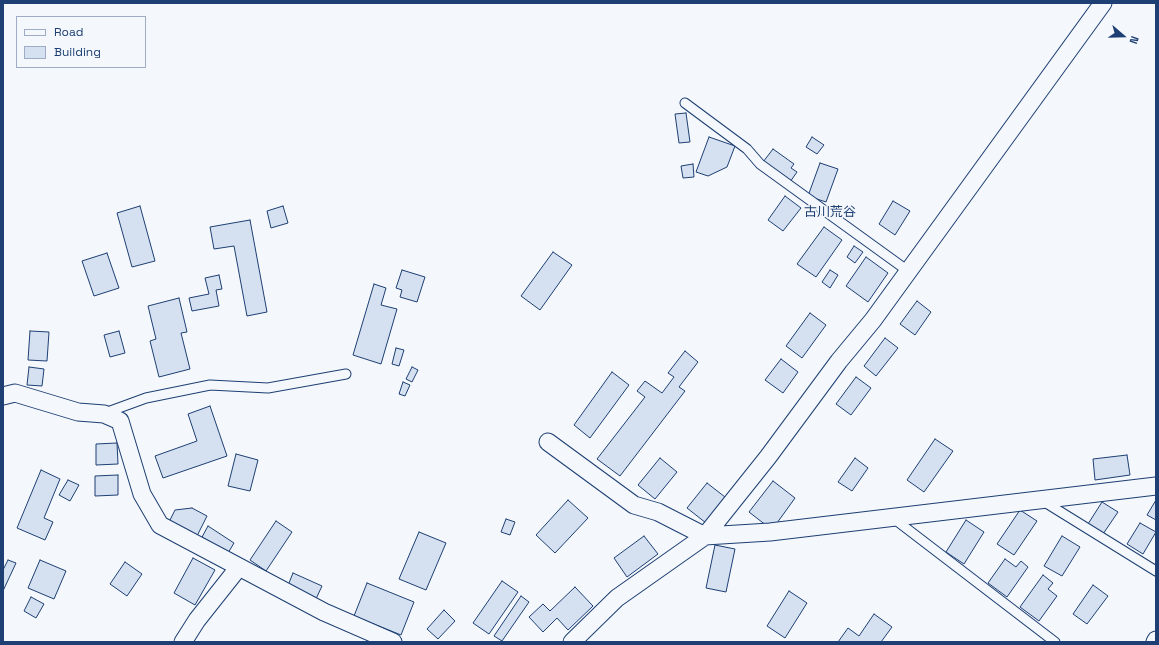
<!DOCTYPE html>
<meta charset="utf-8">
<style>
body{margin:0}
#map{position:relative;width:1159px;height:645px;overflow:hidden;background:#f4f7fb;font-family:"Space Grotesk",sans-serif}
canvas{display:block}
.frame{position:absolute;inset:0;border:4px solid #1d3f73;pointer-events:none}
.legend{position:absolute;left:16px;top:16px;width:130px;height:52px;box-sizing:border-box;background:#f4f7fb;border:1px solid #9eadc5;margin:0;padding:5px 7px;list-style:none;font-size:12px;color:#1d3f73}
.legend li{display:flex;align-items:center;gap:8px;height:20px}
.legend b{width:20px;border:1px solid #9eadc5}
.north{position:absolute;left:1103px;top:16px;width:40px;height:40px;-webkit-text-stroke:3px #f4f7fb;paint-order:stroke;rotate:110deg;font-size:11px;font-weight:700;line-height:16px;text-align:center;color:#1d3f73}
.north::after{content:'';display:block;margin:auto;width:14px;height:18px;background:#1d3f73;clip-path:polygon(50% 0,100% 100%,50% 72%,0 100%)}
</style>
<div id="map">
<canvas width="1159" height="645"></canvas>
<div class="frame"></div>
<ul class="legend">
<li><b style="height:5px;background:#f4f7fb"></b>Road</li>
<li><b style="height:11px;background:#d5e0f0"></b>Building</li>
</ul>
<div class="north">N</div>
</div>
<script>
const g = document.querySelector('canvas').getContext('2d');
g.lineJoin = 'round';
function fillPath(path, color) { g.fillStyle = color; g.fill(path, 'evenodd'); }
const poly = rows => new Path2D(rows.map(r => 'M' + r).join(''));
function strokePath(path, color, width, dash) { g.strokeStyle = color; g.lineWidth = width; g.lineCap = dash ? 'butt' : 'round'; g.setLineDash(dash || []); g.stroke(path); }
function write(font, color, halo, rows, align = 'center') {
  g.font = font + ' "Space Grotesk","Noto Sans JP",sans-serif'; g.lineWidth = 3; g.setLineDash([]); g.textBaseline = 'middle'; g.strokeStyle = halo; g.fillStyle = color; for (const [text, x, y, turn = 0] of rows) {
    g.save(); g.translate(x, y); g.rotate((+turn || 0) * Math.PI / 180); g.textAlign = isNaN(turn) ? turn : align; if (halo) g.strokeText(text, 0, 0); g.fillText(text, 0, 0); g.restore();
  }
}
const building = poly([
 [686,113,690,142,679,143,675,114,686,113],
 [709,137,735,146,727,167,708,176,696,172,709,137],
 [812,137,824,145,817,154,806,147,812,137],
 [773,149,794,164,791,168,797,172,790,182,763,162,773,149],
 [820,163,838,169,826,202,808,196,820,163],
 [693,164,694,177,683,178,681,166,693,164],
 [785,196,801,208,783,231,768,220,785,196],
 [893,201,910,211,895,235,879,224,893,201],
 [140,206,155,261,132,267,117,213,140,206],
 [283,206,288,223,271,228,267,211,283,206],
 [250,220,267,312,247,316,234,246,214,249,210,227,250,220],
 [824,227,842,240,816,277,797,264,824,227],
 [854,246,863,252,855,263,847,257,854,246],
 [553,252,572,265,540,310,521,296,553,252],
 [107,253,119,288,94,296,82,261,107,253],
 [866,257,888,273,868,302,846,286,866,257],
 [402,270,425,277,417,302,400,297,402,290,396,288,402,270],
 [830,270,838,275,830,288,822,282,830,270],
 [219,275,222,289,216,290,219,306,192,311,189,298,209,294,205,278,219,275],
 [374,284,386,288,381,305,397,309,381,364,353,355,374,284],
 [179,298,187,332,181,333,190,369,159,377,150,341,156,339,148,306,179,298],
 [917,301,931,312,915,335,900,324,917,301],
 [810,313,826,325,802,358,786,346,810,313],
 [30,331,49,332,47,361,28,360,30,331],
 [119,331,125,353,110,357,104,335,119,331],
 [885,338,898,348,876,376,864,366,885,338],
 [396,348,404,350,399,366,392,364,396,348],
 [685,351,698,362,679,387,685,391,620,476,597,459,645,397,637,391,645,381,662,393,674,377,668,373,685,351],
 [781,359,798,372,783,393,765,380,781,359],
 [29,367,44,369,42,386,27,385,29,367],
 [412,367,418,370,412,382,406,379,412,367],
 [612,372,629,385,590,438,574,425,612,372],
 [856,377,871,388,851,415,836,404,856,377],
 [403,382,410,385,405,396,399,394,403,382],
 [210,406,227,456,163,478,155,456,197,441,188,414,210,406],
 [935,439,953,451,924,492,907,480,935,439],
 [117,443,118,464,96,465,96,444,117,443],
 [236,454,258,460,250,491,228,486,236,454],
 [1127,455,1130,475,1095,480,1093,459,1127,455],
 [660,458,677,472,655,499,638,485,660,458],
 [855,458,868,468,852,491,838,482,855,458],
 [41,470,60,479,44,518,53,522,45,540,17,528,41,470],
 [118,475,118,495,95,496,95,476,118,475],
 [68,480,79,485,70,501,59,495,68,480],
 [773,481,795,498,777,523,767,526,749,512,773,481],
 [707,483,725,497,706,523,687,508,707,483],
 [568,500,588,518,555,553,536,535,568,500],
 [1156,500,1156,520,1147,515,1156,500],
 [1102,502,1118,512,1103,534,1088,524,1102,502],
 [192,508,207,516,197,536,169,522,175,510,192,508],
 [1020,510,1037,521,1014,555,997,544,1020,510],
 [506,519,515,522,510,535,501,532,506,519],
 [966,520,984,532,964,564,946,552,966,520],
 [276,521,292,532,266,571,250,560,276,521],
 [1140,523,1156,532,1143,554,1127,544,1140,523],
 [208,526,234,543,228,553,202,537,208,526],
 [419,532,446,543,426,590,399,579,419,532],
 [644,536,658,554,627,577,614,558,644,536],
 [1062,536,1080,547,1062,576,1044,566,1062,536],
 [715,545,735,549,726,592,706,588,715,545],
 [193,558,215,570,195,605,174,593,193,558],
 [1005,559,1016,567,1021,561,1028,567,1007,597,988,583,1005,559],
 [8,560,16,563,3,591,3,570,8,560],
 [40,560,66,571,54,599,28,588,40,560],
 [125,562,142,574,127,596,110,584,125,562],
 [293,573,322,586,315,601,287,588,293,573],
 [1043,575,1053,583,1048,589,1057,596,1039,621,1020,607,1043,575],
 [502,581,518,592,489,634,473,623,502,581],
 [367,583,414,602,401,635,354,616,367,583],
 [1093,585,1108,596,1087,624,1073,614,1093,585],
 [575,587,593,606,568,630,557,618,543,632,529,617,543,604,550,611,575,587],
 [789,591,807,603,785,638,767,626,789,591],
 [521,596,529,602,502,641,494,636,521,596],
 [31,597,44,604,36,618,24,611,31,597],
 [444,610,455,621,438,639,427,629,444,610],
 [874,614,892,627,881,642,838,642,848,628,859,636,874,614]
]);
fillPath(building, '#d5e0f0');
strokePath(building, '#1d3f73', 1);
const lane = poly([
 [685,103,747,149,760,164,908,271],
 [105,413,146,398,210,385,268,388,346,374],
 [1043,501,1156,571],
 [893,518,1055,642]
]);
const street = poly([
 [3,396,15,393,78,412,104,414,120,421,142,494,160,525,324,612,393,642],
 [548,442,634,505,658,512,705,536,768,457,839,361,873,320,1103,3],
 [183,642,197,620,239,567],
 [572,642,617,598,705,536,770,532,1156,486],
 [1155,642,1156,640]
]);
strokePath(lane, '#1d3f73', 11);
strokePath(street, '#1d3f73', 19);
strokePath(lane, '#f4f7fb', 9);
strokePath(street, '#f4f7fb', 17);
write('13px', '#1d3f73', '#f4f7fb', [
 ["古川荒谷",830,212]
]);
</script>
